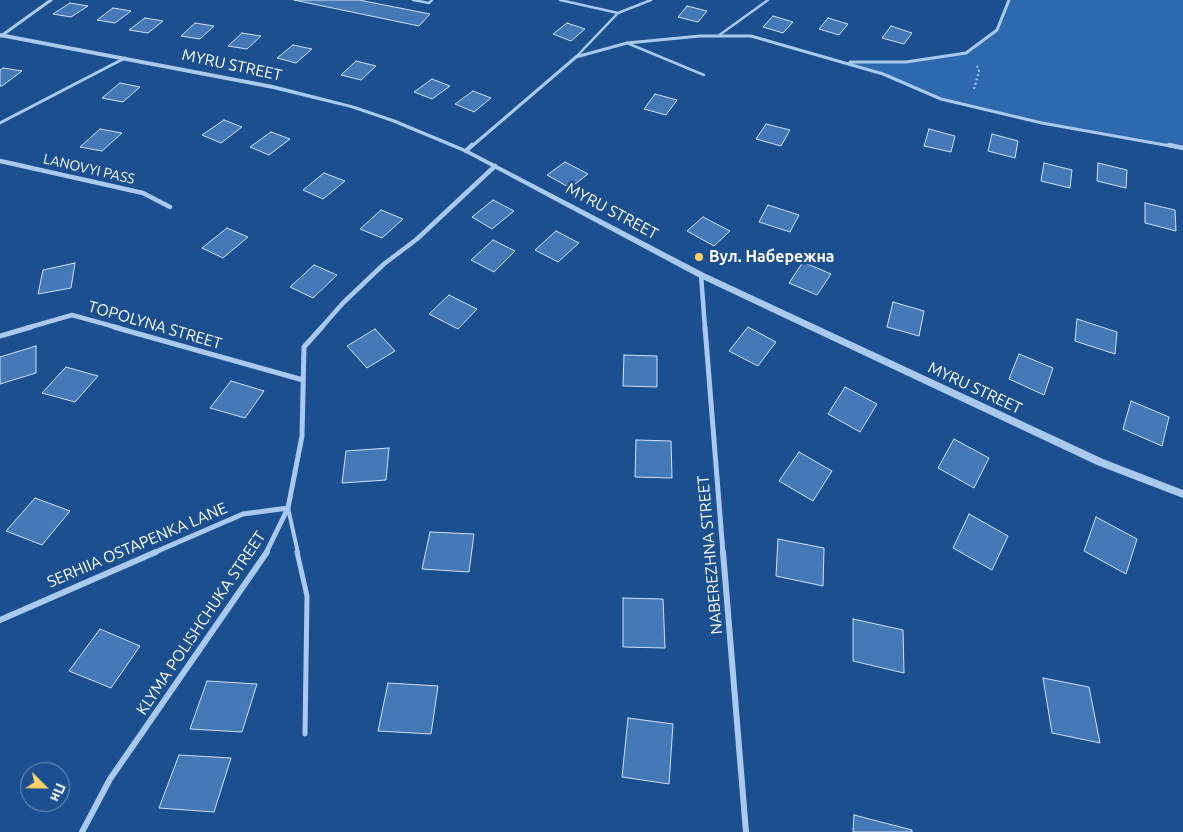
<!DOCTYPE html>
<meta charset="utf-8">
<style>
body{margin:0}
#map{position:relative;width:1183px;height:832px;overflow:hidden;background:#1b4f8f;font-family:Ubuntu,sans-serif}
canvas{display:block}
.north{position:absolute;left:20px;top:762px;width:50px;height:50px;box-sizing:border-box;background:#1b4f8f;border:1px solid #7695bc;border-radius:50%;rotate:113deg;font-size:14px;font-weight:700;line-height:20px;text-align:center;color:#fff}
.north::after{content:'';display:block;margin:auto;width:18px;height:22px;background:#ffd166;clip-path:polygon(50% 0,100% 100%,50% 72%,0 100%)}
</style>
<div id="map">
<canvas width="1183" height="832"></canvas>
<div class="north">Пн</div>
</div>
<script>
const g = document.querySelector('canvas').getContext('2d');
g.lineJoin = 'round';
function fillPath(path, color) { g.fillStyle = color; g.fill(path, 'evenodd'); }
const poly = rows => new Path2D(rows.map(r => 'M' + r).join(''));
function strokePath(path, color, width, dash) { g.strokeStyle = color; g.lineWidth = width; g.lineCap = dash ? 'butt' : 'round'; g.setLineDash(dash || []); g.stroke(path); }
function write(font, color, halo, rows, align = 'center') {
  g.font = font + ' Ubuntu,sans-serif'; g.lineWidth = 5; g.setLineDash([]); g.textBaseline = 'middle'; g.strokeStyle = halo; g.fillStyle = color; for (const [text, x, y, turn = 0] of rows) {
    g.save(); g.translate(x, y); g.rotate((+turn || 0) * Math.PI / 180); g.textAlign = isNaN(turn) ? turn : align; if (halo) g.strokeText(text, 0, 0); g.fillText(text, 0, 0); g.restore();
  }
}
fillPath(poly([
 [1009,0,1183,0,1183,148,1042,123,941,99,883,74,842,62,906,62,966,53,997,30]
]), '#2e69ad');
const building = poly([
 [294,0,359,0,430,14,419,26,294,0],
 [70,3,88,6,71,17,53,14,70,3],
 [687,6,707,11,698,22,678,17,687,6],
 [113,8,131,11,115,23,97,20,113,8],
 [773,16,793,22,783,33,763,27,773,16],
 [145,18,163,21,148,33,129,30,145,18],
 [828,18,848,24,839,35,819,29,828,18],
 [195,23,214,26,200,39,181,36,195,23],
 [567,23,585,29,571,41,553,34,567,23],
 [891,26,912,33,904,44,882,38,891,26],
 [242,33,261,36,247,49,228,46,242,33],
 [293,45,312,49,296,63,277,58,293,45],
 [356,61,376,66,361,80,341,75,356,61],
 [3,68,22,71,2,86,0,86,0,70,3,68],
 [432,79,450,86,432,99,414,92,432,79],
 [120,83,140,87,123,102,102,98,120,83],
 [473,91,491,98,474,112,455,104,473,91],
 [655,94,677,100,666,115,644,109,655,94],
 [224,120,242,127,221,143,202,135,224,120],
 [766,124,790,130,781,146,756,139,766,124],
 [100,129,122,133,102,151,80,147,100,129],
 [929,129,955,136,951,152,924,146,929,129],
 [271,132,290,139,269,155,250,147,271,132],
 [992,134,1018,141,1015,158,988,151,992,134],
 [565,162,588,174,570,188,547,175,565,162],
 [1044,163,1072,170,1070,188,1041,181,1044,163],
 [1098,163,1127,170,1126,188,1097,181,1098,163],
 [324,173,345,181,323,199,303,190,324,173],
 [493,200,514,211,492,229,472,217,493,200],
 [1145,203,1175,210,1176,231,1145,223,1145,203],
 [768,205,799,215,790,232,759,222,768,205],
 [381,210,403,219,382,238,360,229,381,210],
 [703,217,730,231,714,246,687,231,703,217],
 [227,228,248,237,223,258,202,248,227,228],
 [556,231,579,243,558,262,535,250,556,231],
 [493,240,515,251,494,272,471,260,493,240],
 [803,262,831,274,817,295,789,283,803,262],
 [75,263,71,288,38,294,43,270,75,263],
 [314,265,337,275,313,298,290,287,314,265],
 [449,295,477,309,458,329,429,314,449,295],
 [893,302,924,311,919,336,887,327,893,302],
 [1077,319,1117,332,1115,354,1075,341,1077,319],
 [748,327,776,342,758,366,729,351,748,327],
 [375,329,395,351,367,368,347,346,375,329],
 [36,346,36,373,0,384,0,357,36,346],
 [1019,354,1053,368,1044,395,1009,379,1019,354],
 [624,355,657,356,657,387,623,386,624,355],
 [66,367,98,376,75,402,42,393,66,367],
 [231,381,264,391,245,418,210,408,231,381],
 [845,387,877,404,860,432,828,414,845,387],
 [1131,401,1169,417,1162,446,1123,429,1131,401],
 [954,439,989,458,974,488,938,468,954,439],
 [636,440,671,441,672,478,635,477,636,440],
 [389,448,386,480,342,483,346,451,389,448],
 [799,452,832,471,813,501,779,481,799,452],
 [35,498,70,511,42,545,6,531,35,498],
 [969,514,1008,536,992,570,953,548,969,514],
 [1096,517,1137,539,1126,574,1084,551,1096,517],
 [430,532,474,534,469,572,422,569,430,532],
 [778,539,824,548,823,586,776,576,778,539],
 [623,598,663,599,665,648,623,647,623,598],
 [853,619,903,630,904,673,853,661,853,619],
 [100,629,140,646,111,688,69,671,100,629],
 [1043,678,1089,687,1100,743,1052,733,1043,678],
 [207,681,257,684,242,732,190,729,207,681],
 [388,683,438,686,431,734,378,731,388,683],
 [628,718,673,724,669,784,622,777,628,718],
 [179,755,231,758,214,812,159,808,179,755],
 [854,815,912,830,912,832,853,832,854,815]
]);
fillPath(building, '#4478b7');
strokePath(building, '#cfe3fa', 1);
strokePath(poly([
 [974,89,979,71,977,66]
]), '#a9c9ee', 2, [2, 2.5]);
strokePath(poly([
 [413,0,429,3,432,0],
 [560,0,618,13,576,57],
 [618,13,651,0],
 [718,36,768,0],
 [627,43,704,75]
]), '#a9c9ee', 2.5);
strokePath(poly([
 [288,508,298,553]
]), '#a9c9ee', 4);
strokePath(poly([
 [297,552,307,596,305,734]
]), '#a9c9ee', 5);
strokePath(poly([
 [1,36,51,0],
 [850,62,906,62,966,53,997,30,1009,0],
 [0,123,125,58],
 [471,147,576,57,627,43,700,36,751,36,883,74,941,99,1042,123,1176,147]
]), '#a9c9ee', 3);
strokePath(poly([
 [1169,145,1183,148],
 [466,151,472,145],
 [0,161,143,193,170,207],
 [701,275,705,328],
 [27,328,72,315,119,328],
 [321,328,343,303,384,264,417,239,495,166]
]), '#a9c9ee', 4.5);
strokePath(poly([
 [114,327,303,380],
 [705,327,723,553],
 [0,336,31,327],
 [153,553,243,514,288,508],
 [266,553,288,508,302,436,304,347,322,327]
]), '#a9c9ee', 5);
strokePath(poly([
 [723,552,746,832],
 [0,620,156,552],
 [82,832,110,779,267,552]
]), '#a9c9ee', 6);
fillPath(poly([
 [0,33,273,85,355,106,396,120,468,150,704,273,1103,459,1183,490,1183,498,1097,465,772,312,698,277,464,152,392,122,351,108,273,89,0,37,0,33]
]), '#a9c9ee');
for (const [x, y, r, color] of [
 [699,257,5,"#ffd166"]
]) { const dot = new Path2D(); dot.arc(x, y, r, 0, 2 * Math.PI); g.fillStyle = color; g.fill(dot); strokePath(dot, '#1b4f8f', 2); }
write('14px', '#fff', '#1b4f8f', [
 ["LANOVYI PASS",89,169,13]
]);
write('16px', '#fff', '#1b4f8f', [
 ["MYRU STREET",232,65,12],
 ["MYRU STREET",612,211,28],
 ["TOPOLYNA STREET",155,325,16],
 ["MYRU STREET",975,388,25],
 ["SERHIIA OSTAPENKA LANE",137,545,-23],
 ["NABEREZHNA STREET",710,555,-95],
 ["KLYMA POLISHCHUKA STREET",201,623,-56]
]);
write('bold 16px', '#fff', '#1b4f8f', [
 ["Вул. Набережна",709,257]
], 'left');
</script>
